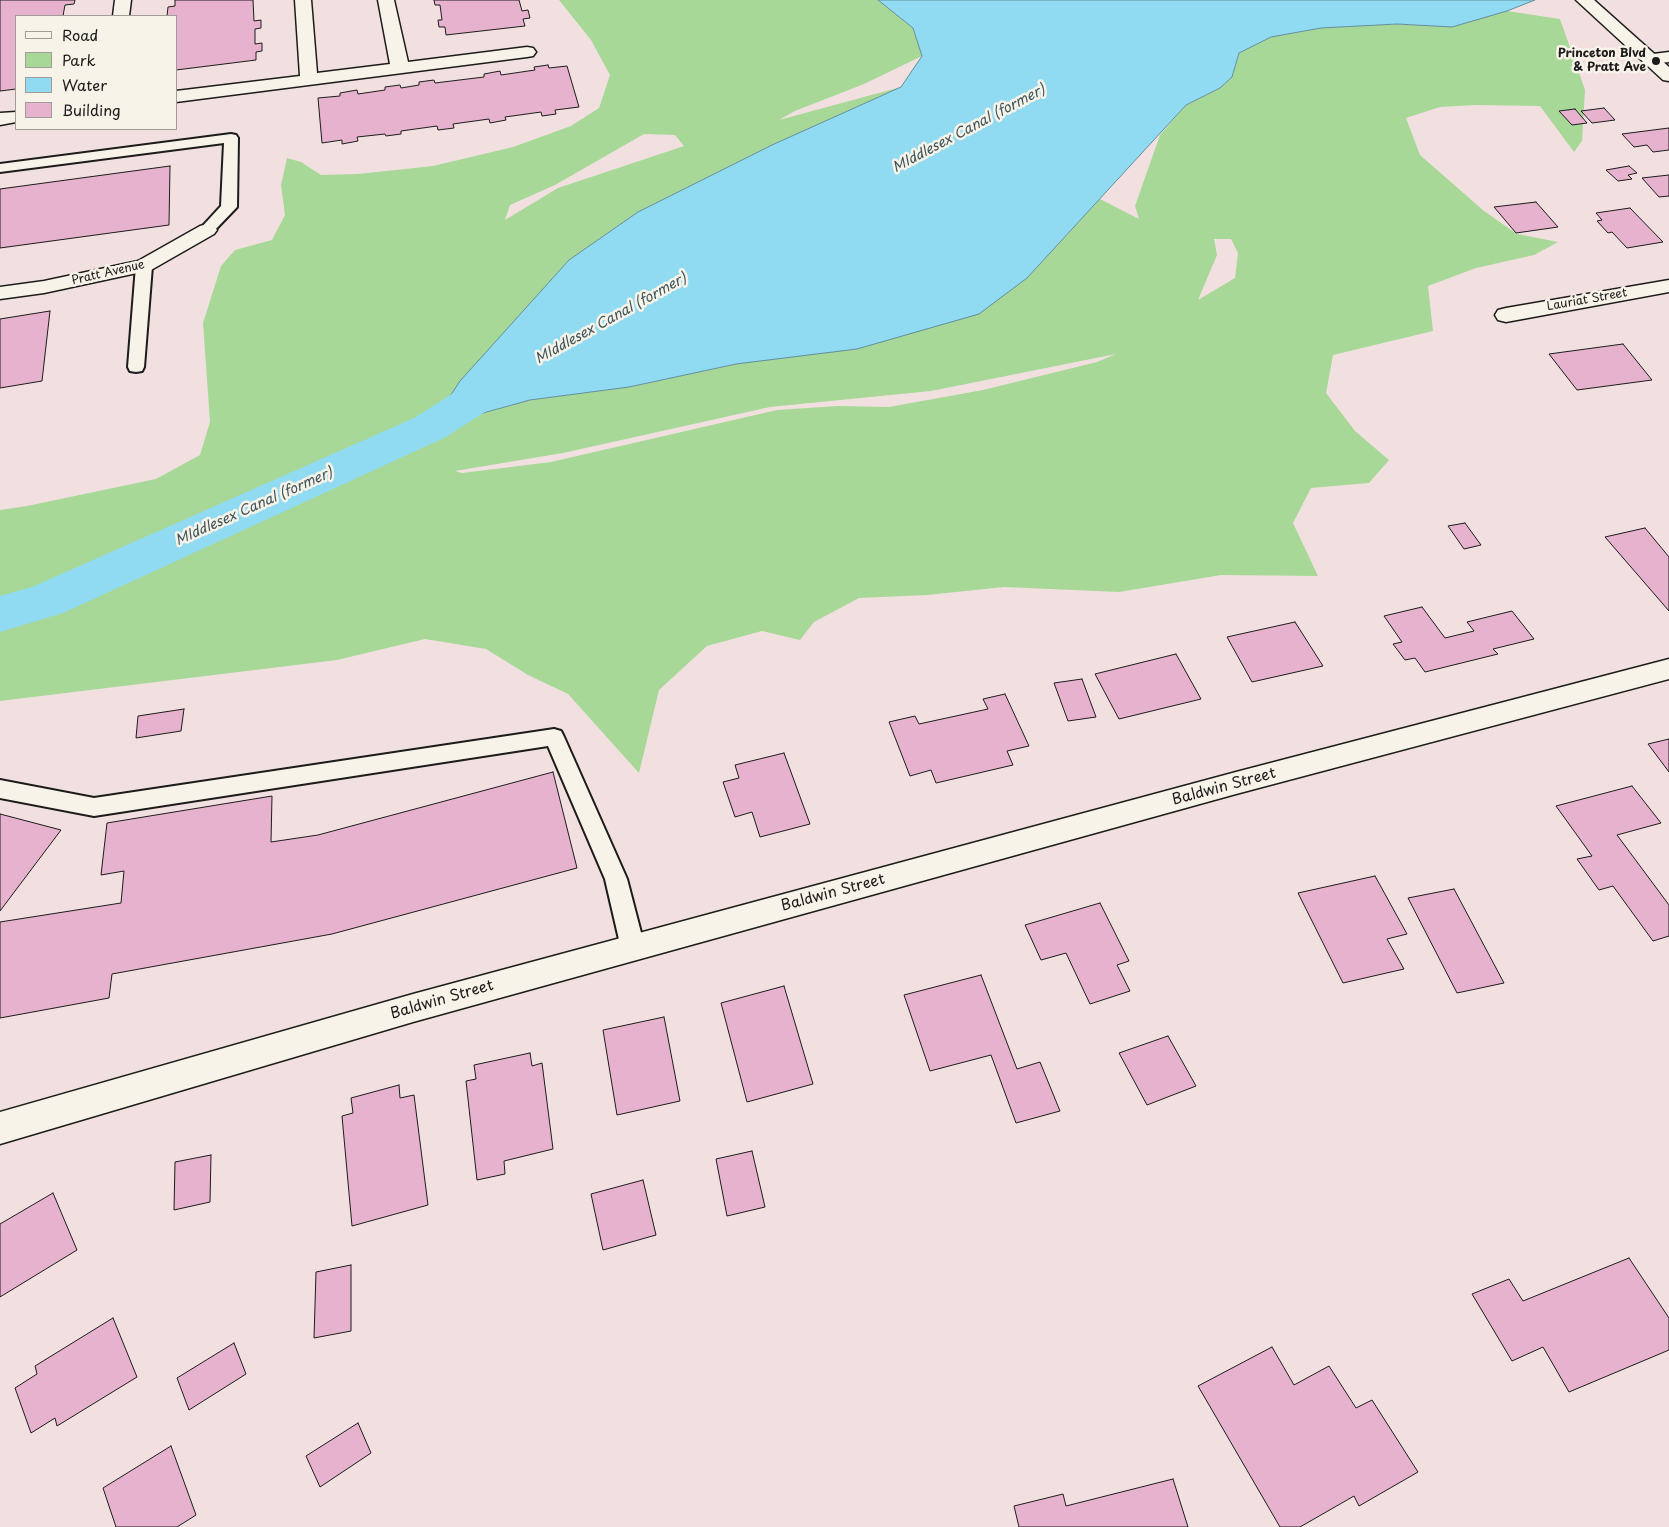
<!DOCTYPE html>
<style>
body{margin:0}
#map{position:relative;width:1669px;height:1527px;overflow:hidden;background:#f2e0e0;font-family:"Playpen Sans",sans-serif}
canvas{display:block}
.legend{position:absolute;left:15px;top:15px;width:162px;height:115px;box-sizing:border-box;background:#f7f3e8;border:1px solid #9f9d96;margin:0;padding:6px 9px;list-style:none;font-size:15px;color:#1c1c1c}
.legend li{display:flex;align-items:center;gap:10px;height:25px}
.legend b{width:25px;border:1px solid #9f9d96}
</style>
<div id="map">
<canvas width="1669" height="1527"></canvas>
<ul class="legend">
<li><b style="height:6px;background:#f7f3e8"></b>Road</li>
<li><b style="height:14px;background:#a7d898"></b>Park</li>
<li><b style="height:14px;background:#90dbf1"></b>Water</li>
<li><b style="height:14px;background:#e6b2cd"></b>Building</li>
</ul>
</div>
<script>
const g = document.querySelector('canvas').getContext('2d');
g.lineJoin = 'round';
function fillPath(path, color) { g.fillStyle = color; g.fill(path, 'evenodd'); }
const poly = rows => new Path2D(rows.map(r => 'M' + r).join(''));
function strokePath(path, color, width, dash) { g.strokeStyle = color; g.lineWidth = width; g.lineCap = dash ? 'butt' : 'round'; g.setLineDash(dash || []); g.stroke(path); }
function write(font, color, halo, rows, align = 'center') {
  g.font = font + ' "Playpen Sans",sans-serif'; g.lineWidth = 5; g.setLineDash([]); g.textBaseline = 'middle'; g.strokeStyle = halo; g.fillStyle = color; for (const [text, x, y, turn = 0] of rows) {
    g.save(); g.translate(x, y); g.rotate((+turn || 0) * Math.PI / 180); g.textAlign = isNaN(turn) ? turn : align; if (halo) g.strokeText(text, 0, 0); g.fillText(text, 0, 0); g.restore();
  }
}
fillPath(poly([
 [559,0,878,0,913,28,922,56,864,84,795,111,779,120,901,87,772,145,638,212,569,260,529,305,430,428,530,400,629,387,736,364,1027,278,1100,199,1139,219,1135,206,1160,135,1186,105,1220,88,1232,77,1239,53,1271,37,1321,28,1397,24,1452,27,1507,11,1560,19,1585,90,1582,141,1574,152,1540,106,1475,105,1440,107,1406,118,1420,155,1484,211,1517,234,1558,242,1534,255,1476,268,1428,286,1433,331,1333,355,1326,393,1355,431,1389,460,1369,483,1311,488,1293,523,1318,576,1221,575,1119,592,1004,587,927,595,859,598,814,622,800,640,762,631,707,646,659,690,639,773,568,694,528,675,486,649,425,639,337,660,0,701,0,510,27,506,156,479,200,455,210,422,203,323,221,266,235,250,272,240,285,215,281,185,287,158,301,162,321,175,358,174,433,166,513,147,571,126,599,108,610,75,591,40],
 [644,134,675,135,684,146,558,188,505,220,510,205,555,185],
 [1214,239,1231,239,1238,253,1235,278,1198,300,1217,255],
 [1116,354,1097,362,983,390,889,407,838,406,777,410,551,462,462,473,455,471,563,453,770,407,931,391]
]), '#a7d898');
const water = poly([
 [878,0,1535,0,1507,11,1452,27,1397,24,1321,28,1271,37,1239,53,1232,77,1220,88,1186,105,1027,278,979,314,857,349,736,364,629,387,530,400,429,428,460,381,569,260,638,212,772,145,901,87,922,56,913,28,878,0]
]);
fillPath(water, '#90dbf1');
strokePath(water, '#628f9c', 1);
fillPath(poly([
 [489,376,504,380,510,390,504,400,444,438,63,613,0,632,0,596,32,587,414,418,474,380,489,376]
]), '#90dbf1');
const building = poly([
 [0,0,75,0,74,4,65,5,63,16,16,16,16,89,0,91,0,0],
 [175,0,253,0,254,21,261,20,261,28,255,29,255,44,262,43,262,51,256,52,256,60,176,70,176,16,167,16,168,7,175,6,175,0],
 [434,0,519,0,522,11,528,10,530,18,523,19,525,26,446,35,445,27,439,27,438,20,442,20,440,5,435,5,434,0],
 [548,65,549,68,567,66,579,107,555,110,556,114,542,116,541,112,505,117,506,120,490,123,489,119,453,124,454,128,438,130,437,126,401,131,401,134,386,136,385,134,357,137,358,141,342,144,342,140,322,143,318,98,340,96,340,93,357,90,358,94,385,90,385,87,400,85,401,88,419,85,419,82,434,80,435,83,484,77,484,74,500,71,501,75,535,70,534,67,548,65],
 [1604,108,1615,120,1592,123,1581,111,1604,108],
 [1575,109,1587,123,1572,125,1559,111,1575,109],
 [1669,128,1669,150,1653,152,1647,145,1634,147,1622,134,1669,128],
 [170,166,169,225,0,248,0,189,170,166],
 [1629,166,1637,173,1628,175,1632,179,1618,181,1606,170,1629,166],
 [1669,175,1669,196,1659,197,1642,178,1669,175],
 [1536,202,1558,227,1516,233,1494,207,1536,202],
 [1630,208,1663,242,1627,248,1612,232,1608,233,1597,221,1602,220,1596,213,1630,208],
 [50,311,42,381,0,388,0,319,50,311],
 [1623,344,1652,380,1577,390,1549,354,1623,344],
 [1465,523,1481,545,1464,549,1448,526,1465,523],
 [1645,528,1669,557,1669,611,1605,537,1645,528],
 [1422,607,1445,638,1474,631,1467,622,1512,611,1534,639,1493,649,1498,654,1425,672,1415,658,1405,660,1393,644,1402,642,1384,616,1422,607],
 [1295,622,1323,666,1252,682,1227,637,1295,622],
 [1176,654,1201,699,1119,719,1095,674,1176,654],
 [1082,679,1096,717,1068,721,1054,683,1082,679],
 [1005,694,1029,746,1007,751,1013,765,936,783,931,770,910,776,889,722,915,716,919,724,988,709,983,699,1005,694],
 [184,709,181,731,136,738,138,716,184,709],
 [1669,739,1669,772,1648,744,1669,739],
 [784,753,810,824,760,837,752,812,735,817,723,782,739,778,735,765,784,753],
 [553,772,577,868,332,934,112,974,109,998,0,1018,0,922,121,903,124,871,101,875,107,823,272,796,271,842,318,835,553,772],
 [1632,786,1661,823,1617,835,1669,905,1669,936,1653,941,1613,886,1599,890,1577,859,1592,856,1556,806,1632,786],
 [0,814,61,830,0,911,0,814],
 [1375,876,1407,934,1387,939,1404,969,1343,983,1298,893,1375,876],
 [1454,889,1504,983,1457,993,1408,898,1454,889],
 [1100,903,1129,961,1117,965,1130,991,1090,1004,1066,953,1041,960,1025,925,1100,903],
 [981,975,1017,1069,1040,1062,1060,1111,1016,1123,991,1055,930,1071,904,995,981,975],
 [784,986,813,1084,747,1102,721,1003,784,986],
 [664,1017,680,1101,617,1115,603,1030,664,1017],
 [1168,1036,1196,1086,1147,1105,1119,1053,1168,1036],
 [530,1053,532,1066,542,1063,553,1149,504,1161,505,1174,477,1180,466,1081,476,1079,474,1065,530,1053],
 [399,1085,400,1098,414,1095,428,1205,352,1226,342,1116,353,1113,351,1098,399,1085],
 [752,1151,765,1207,727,1216,716,1159,752,1151],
 [211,1155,210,1202,174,1210,175,1162,211,1155],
 [643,1180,656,1235,603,1250,591,1194,643,1180],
 [53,1193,77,1250,0,1297,0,1224,53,1193],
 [1629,1258,1669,1318,1669,1350,1569,1392,1543,1347,1512,1361,1472,1294,1509,1279,1523,1301,1629,1258],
 [351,1265,351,1331,314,1338,316,1272,351,1265],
 [113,1318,137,1377,57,1426,55,1418,31,1433,15,1388,37,1374,35,1366,113,1318],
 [234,1343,246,1374,189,1410,177,1378,234,1343],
 [1272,1347,1294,1385,1329,1366,1356,1408,1372,1400,1418,1472,1359,1506,1354,1496,1300,1527,1280,1527,1198,1386,1272,1347],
 [358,1423,371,1453,320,1487,306,1456,358,1423],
 [171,1446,196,1515,177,1527,116,1527,103,1488,171,1446],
 [1173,1479,1188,1527,1019,1527,1014,1506,1063,1494,1066,1506,1173,1479]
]);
fillPath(building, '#e6b2cd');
strokePath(building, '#1c1c1c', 1);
const lane = poly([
 [231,134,236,135,238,138,237,207,212,233,207,235,202,233,199,230,221,206,224,143,0,172,0,164,231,134],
 [144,261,150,263,152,266,144,367,142,371,136,372,130,371,128,367,136,266,138,263,144,261],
 [554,729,561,731,564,737,627,879,645,948,641,955,633,958,625,955,621,948,605,879,548,746,94,816,0,798,0,780,94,798,554,729]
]);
const street = poly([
 [115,0,131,0,129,16,113,16,115,0],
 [295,0,311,0,317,73,390,64,378,0,394,0,408,62,527,47,533,48,536,52,533,56,527,57,176,102,176,91,300,76,295,0],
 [1669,52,1669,62,1651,64,1645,63,1642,59,1645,55,1669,52],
 [16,112,16,122,0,125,0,113,16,112],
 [207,224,214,226,217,230,214,234,151,270,44,293,0,299,0,287,44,281,138,261,200,226,207,224],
 [1669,280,1669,292,1506,322,1498,320,1495,315,1498,310,1506,308,1669,280]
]);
const secondary = poly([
 [1576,0,1594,0,1669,67,1669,81,1663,80,1576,0],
 [1669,659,1669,679,1236,794,413,1022,0,1144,0,1112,413,994,1236,772,1669,659]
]);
strokePath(lane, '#1c1c1c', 4);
strokePath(street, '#1c1c1c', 3);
strokePath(secondary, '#1c1c1c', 3);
fillPath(lane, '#f7f3e8');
fillPath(street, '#f7f3e8');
fillPath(secondary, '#f7f3e8');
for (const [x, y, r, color] of [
 [1656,61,5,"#1c1c1c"]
]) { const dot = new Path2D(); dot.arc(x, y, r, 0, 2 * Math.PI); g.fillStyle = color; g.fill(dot); strokePath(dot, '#f7f3e8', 2); }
write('bold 12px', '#1c1c1c', '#f7f3e8', [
 ["Princeton Blvd",1646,54],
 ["& Pratt Ave",1646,68]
], 'right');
write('12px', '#1c1c1c', '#f7f3e8', [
 ["Pratt Avenue",108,273,-13],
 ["Lauriat Street",1587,300,-10]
]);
write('italic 14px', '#3f555c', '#f7f3e8', [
 ["MIddlesex Canal (former)",969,129,-28],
 ["MIddlesex Canal (former)",611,319,-29],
 ["MIddlesex Canal (former)",254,507,-24]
]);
write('15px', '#1c1c1c', '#f7f3e8', [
 ["Baldwin Street",1224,787,-15],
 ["Baldwin Street",833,893,-15],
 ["Baldwin Street",442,1000,-16]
]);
</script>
